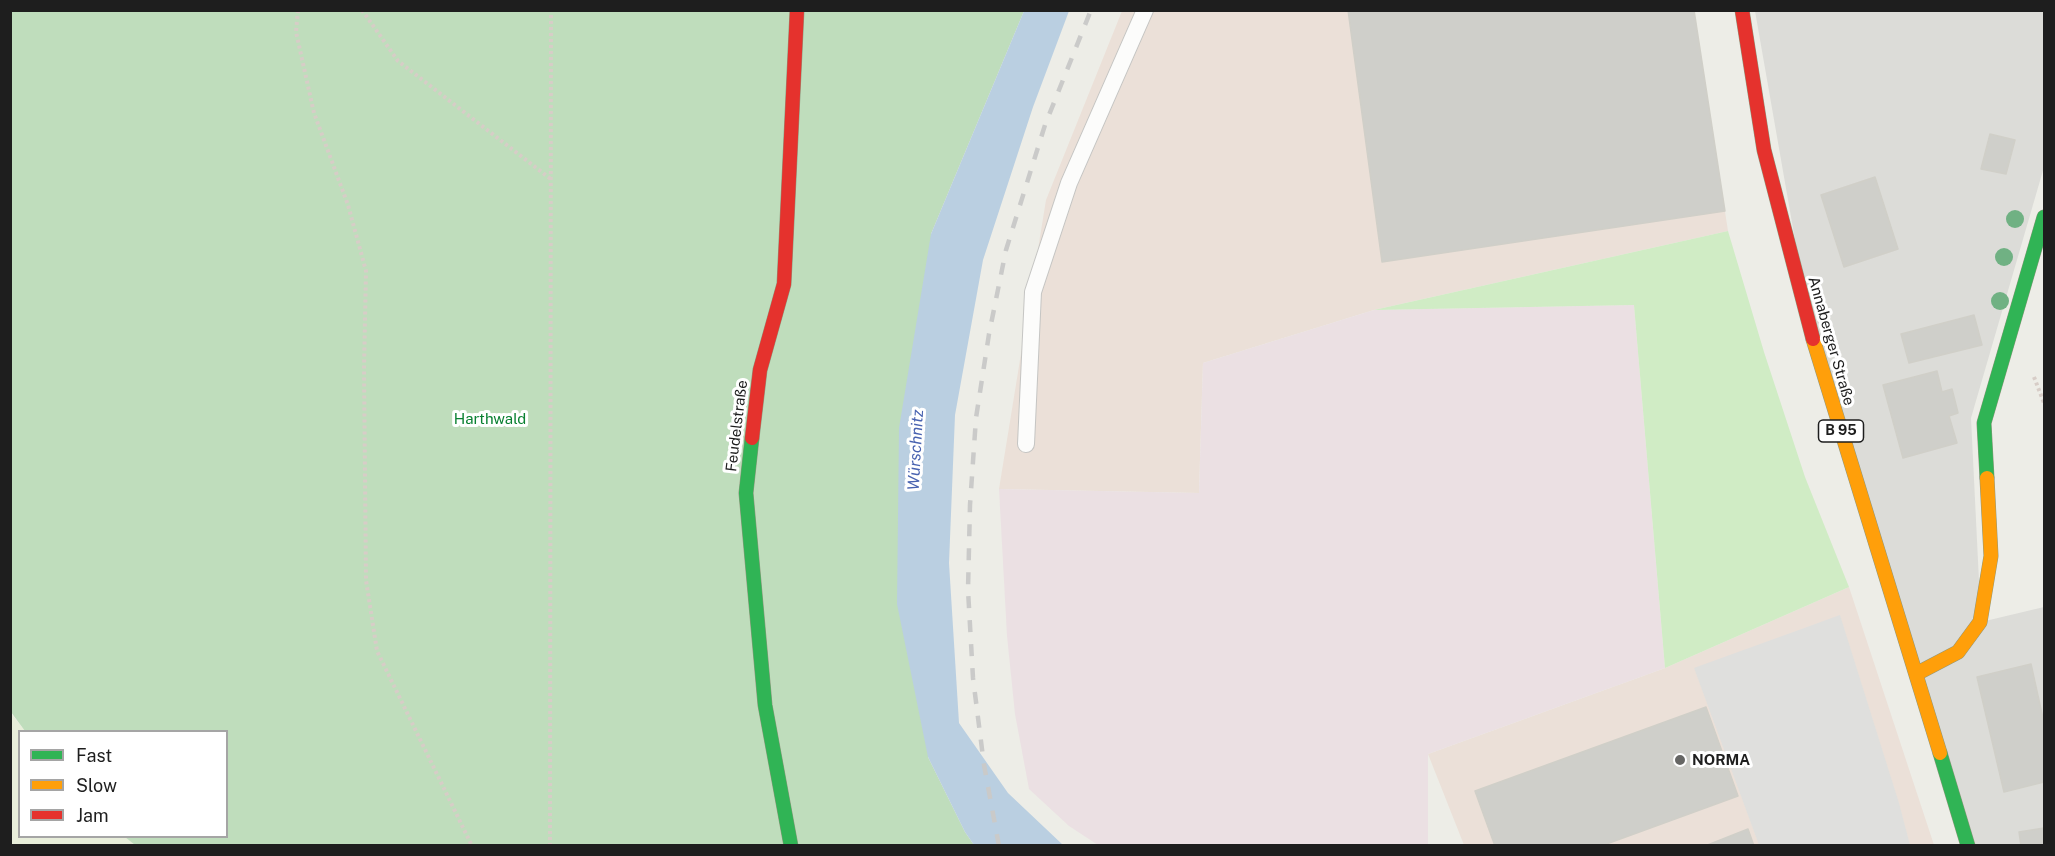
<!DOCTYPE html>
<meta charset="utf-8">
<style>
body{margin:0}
#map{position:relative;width:2055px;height:856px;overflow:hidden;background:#edede7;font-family:"Public Sans",sans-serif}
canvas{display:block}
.frame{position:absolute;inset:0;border:12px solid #1e1e1e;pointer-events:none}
.legend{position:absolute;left:18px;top:730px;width:210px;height:108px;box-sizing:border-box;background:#fff;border:2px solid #a5a5a5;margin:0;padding:8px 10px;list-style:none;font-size:18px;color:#1e1e1e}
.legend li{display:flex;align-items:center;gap:12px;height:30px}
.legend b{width:30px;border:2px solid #a5a5a5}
</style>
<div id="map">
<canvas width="2055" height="856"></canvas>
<div class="frame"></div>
<ul class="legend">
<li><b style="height:8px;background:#30b455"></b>Fast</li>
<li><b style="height:8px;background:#ff9f0a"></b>Slow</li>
<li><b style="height:8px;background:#e5322d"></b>Jam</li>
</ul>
</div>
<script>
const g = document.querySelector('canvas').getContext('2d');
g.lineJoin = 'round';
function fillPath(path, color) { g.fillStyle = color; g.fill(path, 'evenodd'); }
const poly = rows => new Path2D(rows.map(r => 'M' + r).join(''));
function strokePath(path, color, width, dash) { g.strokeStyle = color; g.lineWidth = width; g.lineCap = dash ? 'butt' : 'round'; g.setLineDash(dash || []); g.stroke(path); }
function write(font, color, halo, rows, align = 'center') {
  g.font = font + ' "Public Sans",sans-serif'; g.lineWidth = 6; g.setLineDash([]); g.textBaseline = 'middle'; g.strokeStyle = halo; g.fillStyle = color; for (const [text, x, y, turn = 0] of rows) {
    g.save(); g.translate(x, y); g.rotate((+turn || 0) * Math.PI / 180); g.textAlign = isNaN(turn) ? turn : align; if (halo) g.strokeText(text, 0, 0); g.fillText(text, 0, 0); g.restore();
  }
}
fillPath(poly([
 [1755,11,2044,11,2044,167,1971,418,1981,622,2044,607,2044,845,1968,845,1812,337]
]), '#dcdcd8');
fillPath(poly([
 [1122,11,1694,11,1728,231,1374,310,1203,363,1199,493,999,489,1046,200],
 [1849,587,1934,845,1464,845,1428,754,1665,668]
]), '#ebe0d8');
fillPath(poly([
 [1634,305,1665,668,1428,754,1428,845,1098,845,1069,826,1029,789,1015,714,1007,636,999,489,1199,493,1203,363,1374,310]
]), '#ebe0e3');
fillPath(poly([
 [10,712,25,731,20,732,20,836,125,837,135,845,11,845]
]), '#e8eeda');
fillPath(poly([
 [1728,231,1764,352,1805,477,1849,587,1665,668,1634,305,1374,310]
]), '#d0ecc5');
fillPath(poly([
 [11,11,1024,11,931,234,928,757,965,832,974,845,135,845,125,837,226,836,226,732,25,731,11,712]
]), '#bfddbc');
fillPath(poly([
 [1840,615,1899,803,1910,845,1759,845,1694,668]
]), '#dfdfdd');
fillPath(poly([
 [1024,11,1069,11,1033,107,983,260,955,415,949,563,959,723,1008,793,1063,845,974,845,965,832,928,757,897,604,899,428,931,234]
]), '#bacfe1');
const building = poly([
 [1348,10,1694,10,1725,211,1382,262,1348,10],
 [1990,134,2015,140,2006,174,1981,169,1990,134],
 [1875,177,1898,249,1844,267,1821,195,1875,177],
 [1974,315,1982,345,1909,363,1901,334,1974,315],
 [1937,371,1942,392,1952,389,1958,413,1949,416,1957,443,1903,458,1883,385,1937,371],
 [2031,664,2044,723,2044,782,2004,792,1977,677,2031,664],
 [1706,707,1738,796,1601,846,1495,846,1475,791,1706,707],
 [2044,828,2044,846,2021,846,2019,832,2044,828],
 [1748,829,1754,846,1705,846,1748,829]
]);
fillPath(building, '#cfcfca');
strokePath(building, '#d0cfc8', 1.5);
const lane = poly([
 [1026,444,1033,292,1069,183,1145,10]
]);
const fast = poly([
 [752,438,746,493,765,705,791,846],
 [1987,478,1984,423,2044,217],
 [1940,753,1968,846]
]);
const slow = poly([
 [1813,339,1940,753],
 [1916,674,1958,652,1980,622,1991,556,1987,478]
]);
const jam = poly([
 [1742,10,1764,150,1813,339],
 [752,438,760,370,784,284,797,10]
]);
strokePath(lane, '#c5c5c3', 18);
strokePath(fast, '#90987e', 15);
strokePath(slow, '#90987e', 15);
strokePath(jam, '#90987e', 15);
strokePath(poly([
 [298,10,296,32,314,113,348,205,366,271,364,369,366,580,377,651,472,846],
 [362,10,398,61,552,180],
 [2034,377,2044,403],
 [550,846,551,10]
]), '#d7cdc7', 4, [3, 3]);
strokePath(lane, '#fcfcfb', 16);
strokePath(fast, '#30b455', 14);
strokePath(slow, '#ff9f0a', 14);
strokePath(jam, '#e5322d', 14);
strokePath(poly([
 [999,846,984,765,973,678,968,590,970,505,976,418,989,334,1006,250,1045,125,1091,10]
]), '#cacac9', 4.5, [12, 12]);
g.fillStyle = '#70b183';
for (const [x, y] of [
 [2015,219],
 [2004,257],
 [2000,301]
]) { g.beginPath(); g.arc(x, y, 9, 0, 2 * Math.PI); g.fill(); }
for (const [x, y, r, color] of [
 [1680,760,6,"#666664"]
]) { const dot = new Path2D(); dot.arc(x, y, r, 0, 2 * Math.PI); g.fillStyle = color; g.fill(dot); strokePath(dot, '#fff', 2); }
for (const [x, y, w] of [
 [1841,431,45]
]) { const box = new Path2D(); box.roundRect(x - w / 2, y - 11, w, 22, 4.5); g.fillStyle = '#fff'; g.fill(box); strokePath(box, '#1e1e1e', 1.5); }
write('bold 14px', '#1e1e1e', null, [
 ["B 95",1841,431]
]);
write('15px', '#1e1e1e', '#fff', [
 ["Annaberger Straße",1831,341,74],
 ["Feudelstraße",737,426,-83]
]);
write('15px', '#098031', '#fff', [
 ["Harthwald",490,419]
]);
write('bold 15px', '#1e1e1e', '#fff', [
 ["NORMA",1692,760]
], 'left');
write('italic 16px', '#4862b0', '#fff', [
 ["Würschnitz",916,450,-87]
]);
</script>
